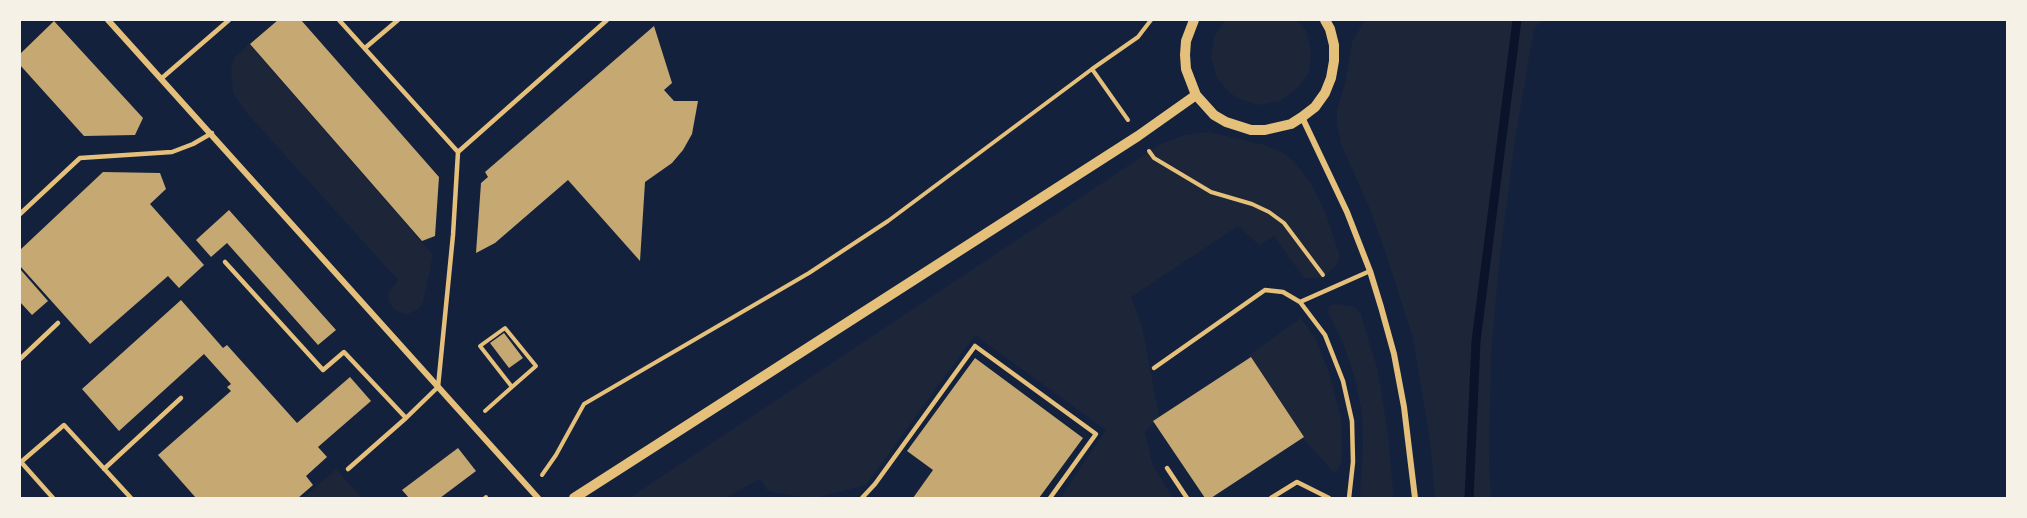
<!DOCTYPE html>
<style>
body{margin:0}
#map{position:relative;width:2027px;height:518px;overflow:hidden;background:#14213d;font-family:"Noto Sans",sans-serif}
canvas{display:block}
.frame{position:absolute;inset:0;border:21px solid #f6f1e7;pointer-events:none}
</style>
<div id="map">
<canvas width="2027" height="518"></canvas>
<div class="frame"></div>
</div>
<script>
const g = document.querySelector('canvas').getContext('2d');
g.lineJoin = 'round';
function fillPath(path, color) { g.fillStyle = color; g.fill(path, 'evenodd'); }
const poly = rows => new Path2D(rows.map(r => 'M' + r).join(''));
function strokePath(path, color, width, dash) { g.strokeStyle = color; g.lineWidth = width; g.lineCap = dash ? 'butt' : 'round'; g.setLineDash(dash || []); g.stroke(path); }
fillPath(poly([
 [1225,20,1297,20,1306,31,1311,51,1309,72,1297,89,1280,101,1259,105,1239,99,1230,93,1217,78,1211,57,1214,37],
 [1365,20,1543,20,1534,28,1515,140,1500,253,1491,353,1489,462,1491,498,1435,498,1430,440,1413,338,1385,251,1369,207,1341,144,1337,125,1337,109,1345,84,1352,42],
 [249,44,433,255,423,302,419,309,406,315,394,309,389,302,388,294,398,280,246,112,233,93,231,69,235,57],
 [1209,132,1265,145,1283,153,1293,161,1310,182,1326,214,1340,256,1336,266,1322,278,1304,278,1274,236,1259,245,1238,226,1131,297,1142,326,1159,417,1145,432,1153,466,1173,498,1060,498,1106,430,975,335,866,485,815,498,809,498,768,491,760,479,725,498,629,498,1161,144,1185,135],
 [1335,304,1355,307,1361,314,1368,339,1377,367,1387,427,1394,498,1360,498,1363,446,1362,412,1354,375,1343,343,1328,312,1329,306],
 [1301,318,1317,342,1330,376,1341,419,1342,448,1341,463,1338,470,1334,473,1303,438,1248,356],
 [336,469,362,498,303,498]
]), '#1d2539');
strokePath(poly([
 [1469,498,1476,341,1517,20]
]), '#0b132b', 9);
fillPath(poly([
 [278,20,301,20,439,177,435,236,422,241,250,44],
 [54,21,143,118,135,135,84,136,20,65,20,54],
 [654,26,672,83,664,90,674,101,698,101,692,134,683,150,672,163,645,182,640,261,568,180,495,243,476,253,481,183,488,177,485,172],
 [103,172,160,173,166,189,150,204,204,265,179,288,168,276,90,344,20,266,20,250],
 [229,210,336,330,318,345,227,243,211,257,196,240],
 [20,269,48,301,32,315,20,302],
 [181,300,223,348,227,345,297,423,350,377,371,401,318,447,327,457,306,476,313,485,298,498,196,498,158,455,231,391,227,387,231,384,204,354,119,431,82,389],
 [504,333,523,358,509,368,490,343],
 [1251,357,1304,437,1211,498,1205,498,1153,421],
 [975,358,1083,438,1039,498,913,498,933,470,907,451],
 [458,448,476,471,440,498,409,498,402,490]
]), '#c6a872');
strokePath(poly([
 [1128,120,1092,69,1138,37,1151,20],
 [1149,151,1154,158,1211,192,1252,204,1269,212,1284,223,1323,275],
 [485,411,512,387,536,366,505,328,480,346,512,387],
 [542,475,556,455,584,404,809,273,888,221,1092,69],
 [485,498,486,497]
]), '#e5c07b', 4);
strokePath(poly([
 [365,48,398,20],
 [162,78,229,20],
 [458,152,607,20],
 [20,214,80,158,172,152,193,144,212,133],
 [225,262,323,370,344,352,406,418,438,387,453,235,458,152,339,20],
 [20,359,58,323],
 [1154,368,1265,290,1283,292,1300,302],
 [1167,468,1187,498],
 [104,469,181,398],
 [348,469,406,418],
 [53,498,21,462,64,425,131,498],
 [862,498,875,484,975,346,1096,434,1050,498],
 [1271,498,1297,482,1329,498],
 [1349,498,1353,462,1352,421,1343,381,1325,335,1300,302,1370,271]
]), '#e5c07b', 4.5);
strokePath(poly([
 [108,20,538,498],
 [1302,117,1347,212,1370,271,1381,307,1394,354,1404,407,1415,498]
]), '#e5c07b', 6);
strokePath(poly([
 [1194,20,1186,41,1185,55,1186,69,1196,95,1214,115,1226,122,1251,130,1265,130,1291,124,1302,117,1315,107,1325,93,1331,78,1334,61,1334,45,1330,29,1325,20],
 [574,498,1138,136,1196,95]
]), '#e5c07b', 10);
</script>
